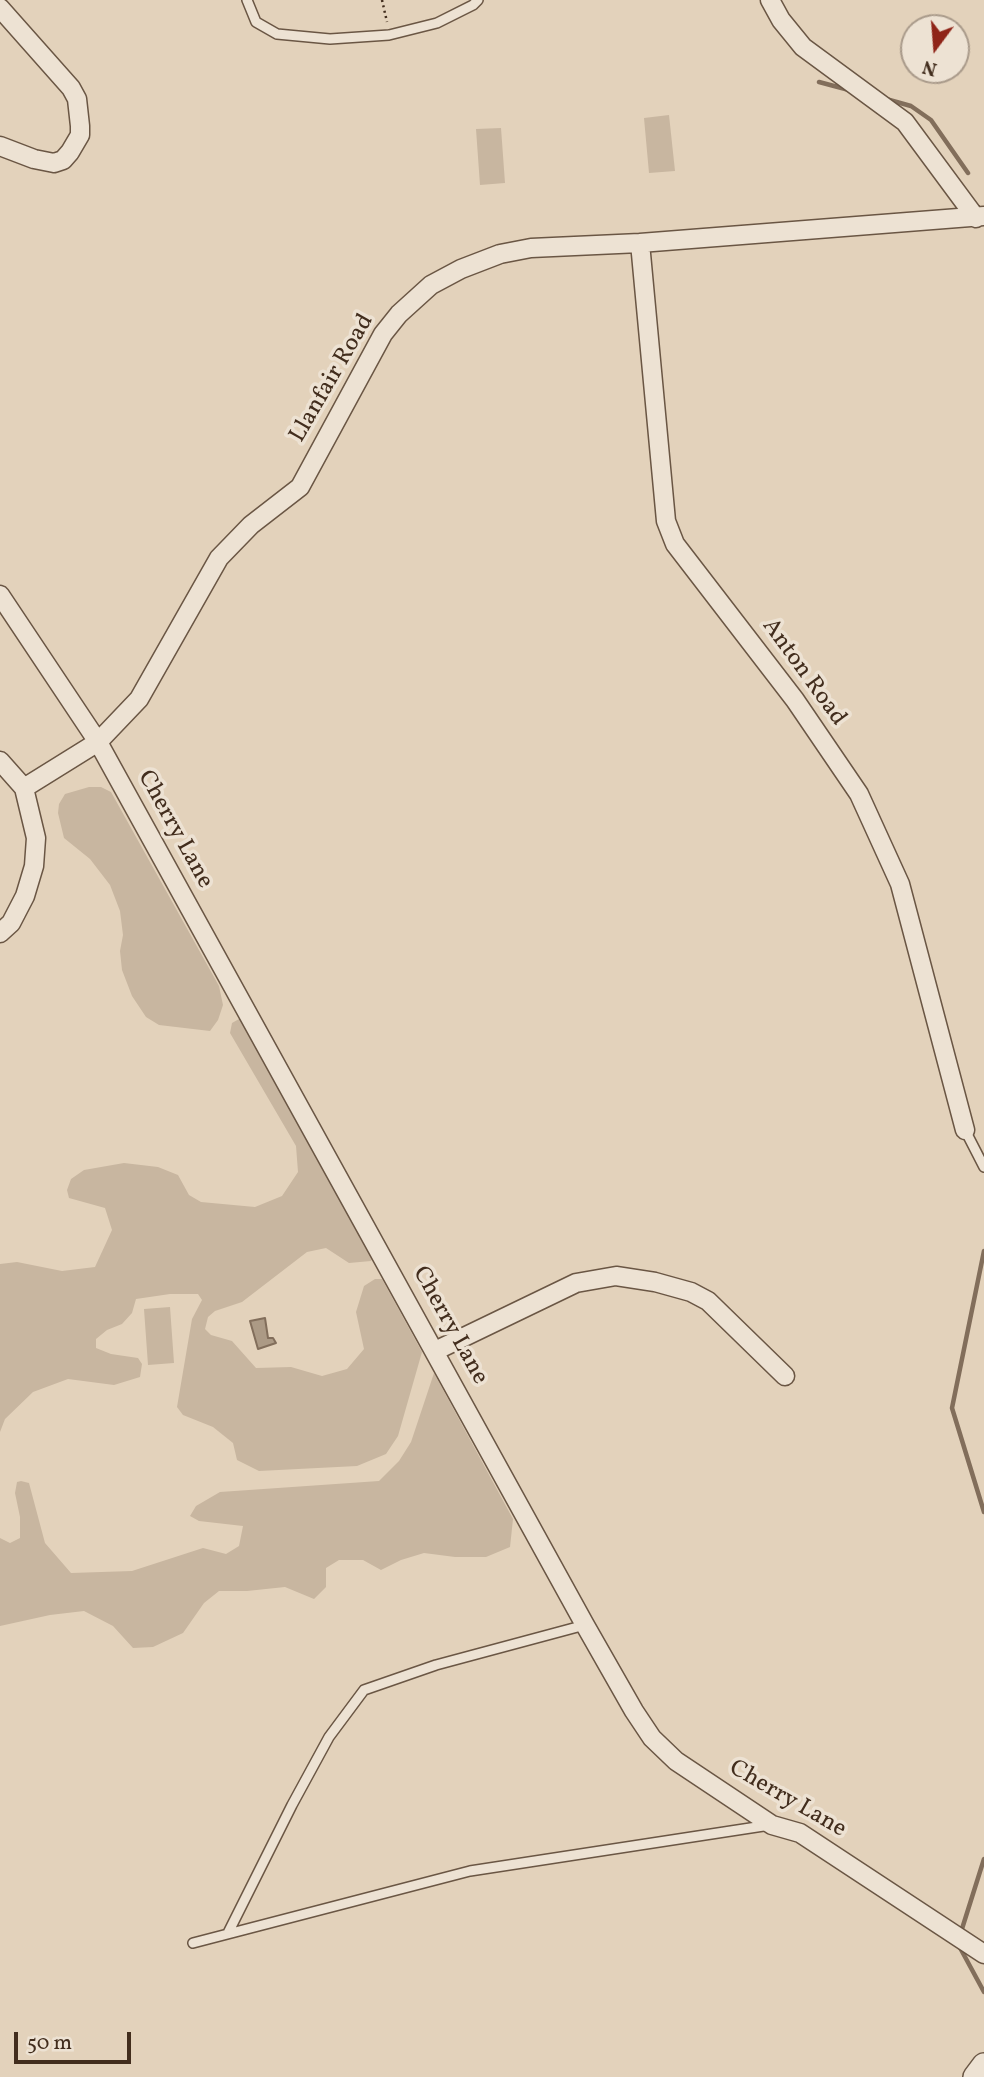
<!DOCTYPE html>
<style>
body{margin:0}
#map{position:relative;width:984px;height:2077px;overflow:hidden;background:#e3d2bb;font-family:Vollkorn,serif}
canvas{display:block}
.north{position:absolute;left:900px;top:14px;width:70px;height:70px;box-sizing:border-box;background:#ede2d3;border:2px solid #a99a8a;border-radius:50%;rotate:196deg;font-size:19px;font-weight:700;line-height:28px;text-align:center;color:#422d1d}
.north::after{content:'';display:block;margin:auto;width:24px;height:32px;background:#8f2418;clip-path:polygon(50% 0,100% 100%,50% 72%,0 100%)}
.scale{position:absolute;left:14px;top:2032px;width:117px;height:32px;box-sizing:border-box;border:4px solid #422d1d;border-top:0;padding-left:9px;font-size:21px;line-height:24px;white-space:nowrap;color:#422d1d;-webkit-text-stroke:5px #ede2d3;paint-order:stroke}
</style>
<div id="map">
<canvas width="984" height="2077"></canvas>
<div class="north">N</div>
<div class="scale">50 m</div>
</div>
<script>
const g = document.querySelector('canvas').getContext('2d');
g.lineJoin = 'round';
function fillPath(path, color) { g.fillStyle = color; g.fill(path, 'evenodd'); }
const poly = rows => new Path2D(rows.map(r => 'M' + r).join(''));
function strokePath(path, color, width, dash) { g.strokeStyle = color; g.lineWidth = width; g.lineCap = dash ? 'butt' : 'round'; g.setLineDash(dash || []); g.stroke(path); }
function write(font, color, halo, rows, align = 'center') {
  g.font = font + ' Vollkorn,serif'; g.lineWidth = 7; g.setLineDash([]); g.textBaseline = 'middle'; g.strokeStyle = halo; g.fillStyle = color; for (const [text, x, y, turn = 0] of rows) {
    g.save(); g.translate(x, y); g.rotate((+turn || 0) * Math.PI / 180); g.textAlign = isNaN(turn) ? turn : align; if (halo) g.strokeText(text, 0, 0); g.fillText(text, 0, 0); g.restore();
  }
}
fillPath(poly([
 [669,115,675,171,649,173,644,118],
 [501,128,505,183,480,185,476,129],
 [89,787,101,787,111,792,219,986,223,1005,218,1020,210,1031,159,1025,146,1017,132,996,122,970,120,951,123,935,120,911,110,885,90,859,64,838,58,813,59,804,65,794],
 [239,1019,245,1019,374,1256,371,1261,349,1263,326,1248,307,1252,242,1302,215,1311,208,1317,205,1329,211,1335,232,1341,256,1368,291,1367,322,1376,347,1369,364,1349,356,1312,364,1286,375,1279,382,1279,422,1352,398,1436,386,1454,357,1466,259,1471,237,1460,233,1443,213,1427,183,1415,177,1407,192,1319,202,1300,198,1294,170,1294,136,1299,132,1313,122,1324,107,1330,96,1339,96,1348,111,1354,138,1358,142,1364,140,1377,114,1385,68,1379,33,1392,5,1419,0,1432,0,1264,17,1262,62,1271,95,1267,112,1230,105,1208,69,1198,67,1190,71,1179,84,1170,124,1163,158,1167,178,1175,189,1195,201,1202,255,1207,282,1196,298,1172,296,1146,230,1033,232,1023],
 [170,1307,174,1363,148,1365,144,1309],
 [434,1373,513,1519,510,1547,486,1557,455,1557,424,1553,401,1560,381,1570,363,1560,339,1560,326,1568,326,1587,314,1599,285,1587,247,1591,219,1591,204,1603,183,1633,153,1647,133,1648,113,1626,84,1611,50,1615,0,1626,0,1538,10,1543,20,1538,20,1517,15,1493,17,1482,21,1481,29,1483,45,1543,71,1573,132,1571,203,1548,226,1554,239,1546,243,1526,199,1521,190,1516,196,1506,220,1492,379,1481,399,1461,411,1442]
]), '#c8b6a0');
const water = poly([
 [265,1318,268,1338,273,1338,276,1343,258,1349,250,1321,265,1318]
]);
fillPath(water, '#ac9a85');
strokePath(water, '#826e5b', 2);
strokePath(poly([
 [819,82,849,90],
 [886,99,911,106,931,120,968,173],
 [984,1251,952,1408,984,1512],
 [961,1932,984,1859],
 [958,1944,984,1992]
]), '#826e5b', 4.5);
const service = poly([
 [247,0,256,22,277,34,330,39,389,35,437,23,473,5,478,0],
 [965,1130,984,1167],
 [228,1933,292,1805,329,1737,364,1690,436,1665,585,1625],
 [193,1943,470,1871,770,1825]
]);
const minor = poly([
 [770,0,781,20,803,47,905,122,976,218],
 [0,8,71,88,77,99,80,126,80,135,70,152,63,160,54,163,34,159,0,146],
 [640,243,666,521,675,544,795,700,859,794,900,884,965,1130],
 [0,595,98,742,585,1625,634,1711,652,1738,676,1761,772,1825,800,1833,984,1954],
 [0,761,24,788,36,838,34,866,25,896,11,923,0,933],
 [24,788,98,742,139,699,219,558,251,525,300,487,383,334,399,314,431,285,461,269,500,254,531,248,640,243,984,216],
 [435,1351,576,1283,616,1276,655,1282,691,1292,708,1301,785,1376]
]);
const tertiary = poly([
 [975,2077,984,2065]
]);
strokePath(service, '#6a5644', 12);
strokePath(minor, '#6a5644', 21);
strokePath(tertiary, '#6a5644', 26);
strokePath(poly([
 [382,0,387,22]
]), '#422d1d', 2.5, [2, 3.5]);
strokePath(service, '#ede2d3', 9);
strokePath(minor, '#ede2d3', 18);
strokePath(tertiary, '#ede2d3', 23);
write('24px', '#422d1d', '#ede2d3', [
 ["Llanfair Road",333,379,-60],
 ["Anton Road",803,673,54],
 ["Cherry Lane",174,830,61],
 ["Cherry Lane",449,1326,61],
 ["Cherry Lane",787,1800,30]
]);
</script>
